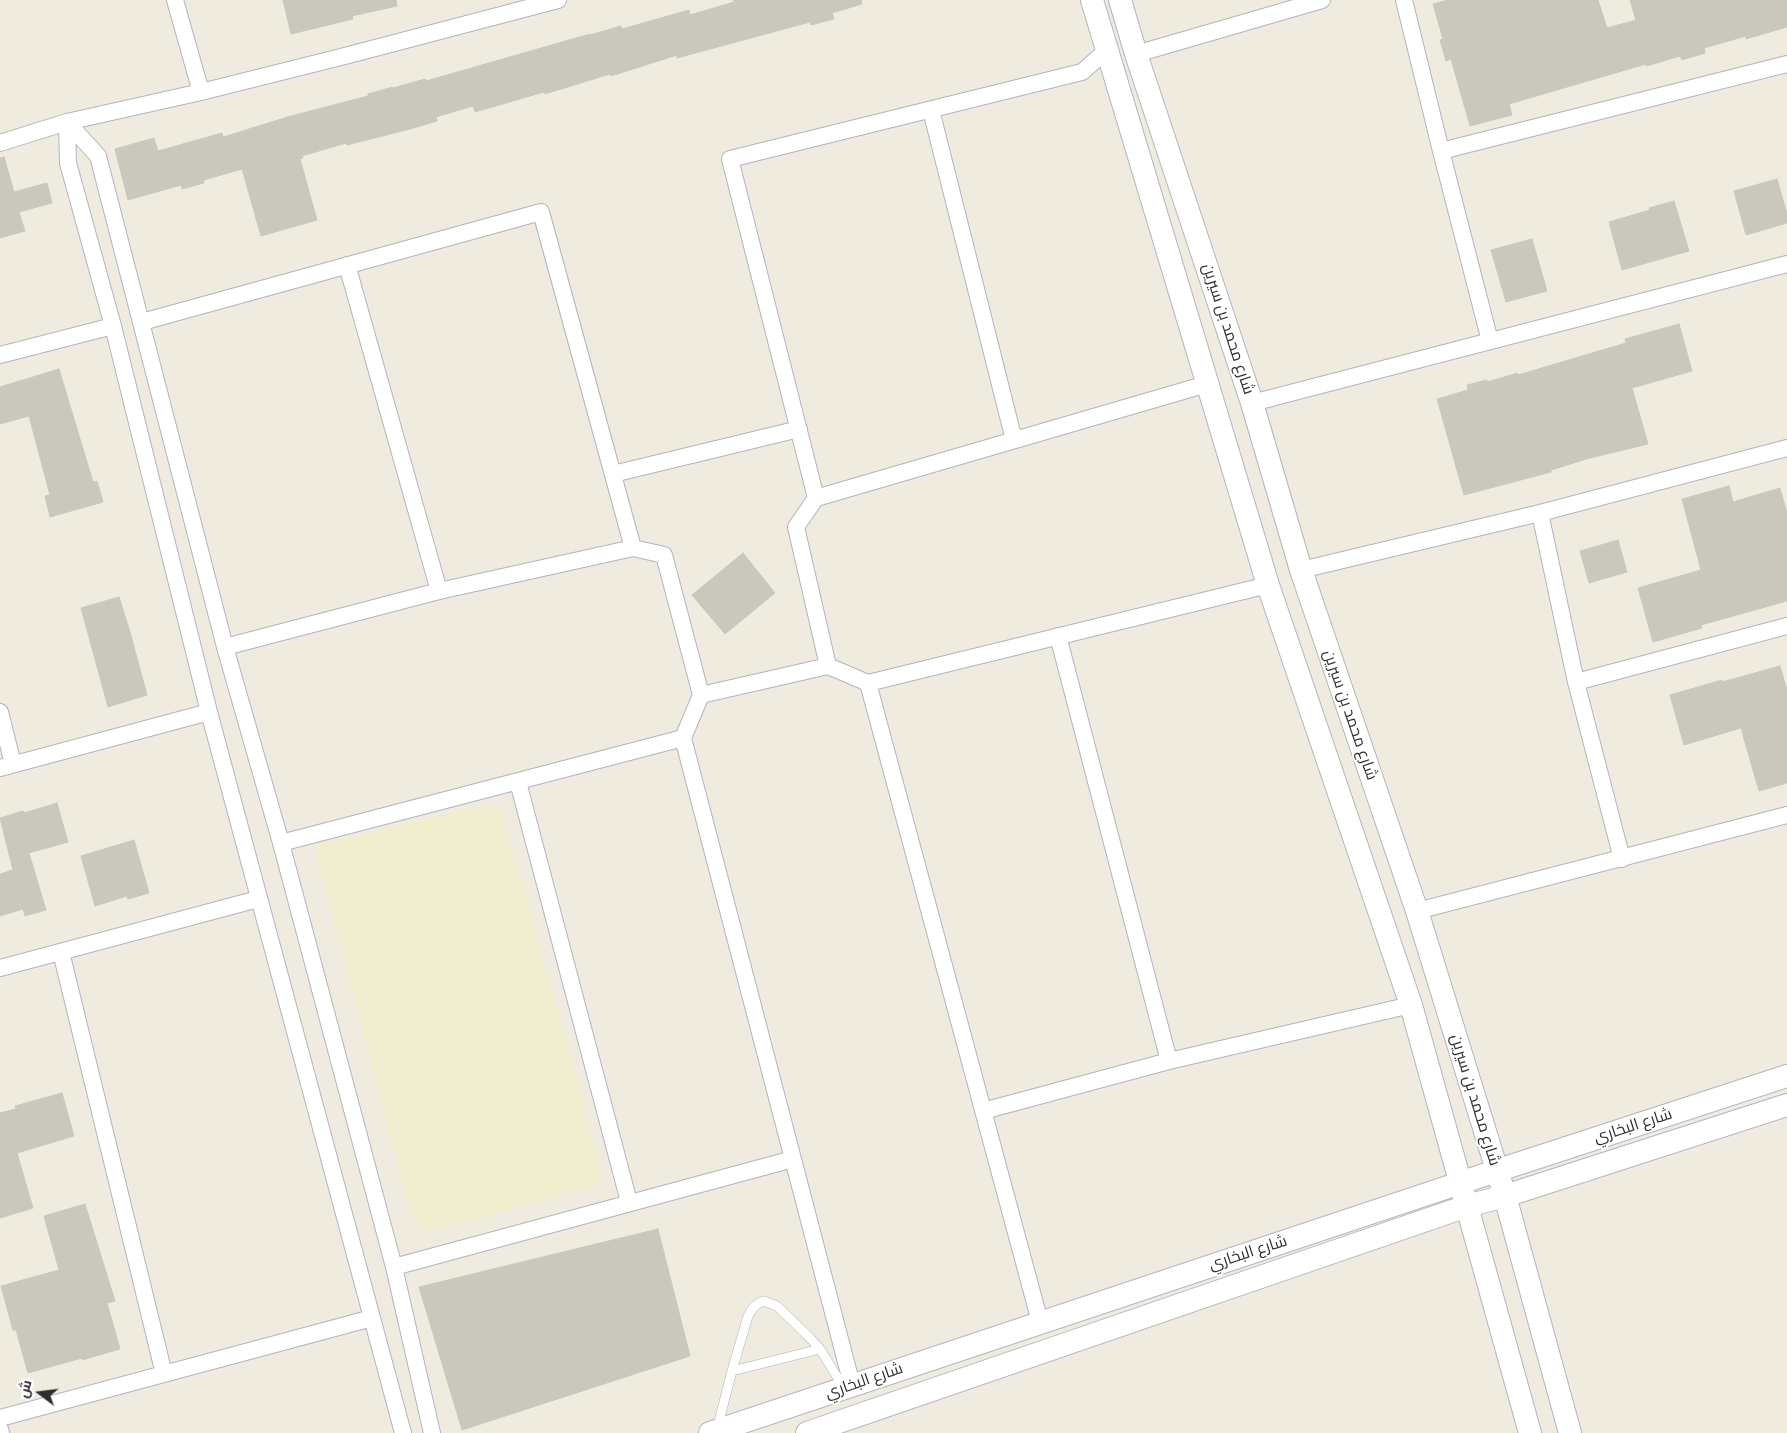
<!DOCTYPE html>
<meta charset="utf-8">
<style>
body{margin:0}
#map{position:relative;width:1787px;height:1433px;overflow:hidden;background:#efecdf;font-family:Karla,Cairo,sans-serif}
canvas{display:block}
.north{position:absolute;left:15px;top:1368px;width:50px;height:50px;-webkit-text-stroke:4px #fff;paint-order:stroke;rotate:285deg;font-size:14px;font-weight:700;line-height:20px;text-align:center;color:#2d2d2d}
.north::after{content:'';display:block;margin:auto;width:18px;height:22px;background:#2d2d2d;clip-path:polygon(50% 0,100% 100%,50% 72%,0 100%)}
</style>
<div id="map">
<canvas width="1787" height="1433"></canvas>
<div class="north">ش</div>
</div>
<script>
const g = document.querySelector('canvas').getContext('2d');
g.lineJoin = 'round';
function fillPath(path, color) { g.fillStyle = color; g.fill(path, 'evenodd'); }
const poly = rows => new Path2D(rows.map(r => 'M' + r).join(''));
function strokePath(path, color, width, dash) { g.strokeStyle = color; g.lineWidth = width; g.lineCap = dash ? 'butt' : 'round'; g.setLineDash(dash || []); g.stroke(path); }
function write(font, color, halo, rows, align = 'center') {
  g.font = font + ' Karla,Cairo,sans-serif'; g.lineWidth = 4; g.setLineDash([]); g.textBaseline = 'middle'; g.strokeStyle = halo; g.fillStyle = color; for (const [text, x, y, turn = 0] of rows) {
    g.save(); g.translate(x, y); g.rotate((+turn || 0) * Math.PI / 180); g.textAlign = isNaN(turn) ? turn : align; if (halo) g.strokeText(text, 0, 0); g.fillText(text, 0, 0); g.restore();
  }
}
fillPath(poly([
 [489,804,501,809,603,1177,596,1186,423,1232,411,1216,314,846]
]), '#f0eece');
const building = poly([
 [283,0,396,0,397,6,352,16,353,19,291,34,283,0],
 [733,0,861,0,862,4,832,13,834,19,811,25,810,22,677,58,677,55,611,76,610,74,545,94,544,92,475,112,473,106,436,117,437,121,410,129,347,145,346,143,302,156,303,158,300,159,317,220,261,236,242,169,204,180,204,183,182,189,181,185,128,200,115,149,154,138,158,151,222,133,223,137,291,116,368,96,368,94,393,87,393,88,425,79,426,81,590,34,590,35,621,26,622,29,689,10,690,15,734,2,733,0],
 [1448,0,1598,0,1607,28,1636,20,1630,0,1787,0,1787,27,1746,39,1746,36,1704,48,1705,53,1682,60,1680,56,1647,66,1646,64,1509,104,1512,115,1470,126,1451,59,1446,61,1440,40,1443,39,1433,4,1448,0],
 [4,157,14,192,47,183,52,203,19,212,25,231,0,238,0,158,4,157],
 [1777,179,1787,214,1787,223,1746,235,1734,191,1777,179],
 [1674,201,1689,251,1622,270,1609,222,1650,210,1649,208,1674,201],
 [1532,239,1547,291,1506,302,1491,250,1532,239],
 [1679,324,1692,371,1632,388,1648,444,1590,458,1551,470,1551,472,1464,495,1437,399,1468,390,1467,385,1487,380,1487,382,1518,373,1518,375,1626,343,1625,339,1679,324],
 [59,369,93,482,97,481,103,502,50,517,45,496,50,495,29,416,0,424,0,387,59,369],
 [1729,486,1733,502,1780,488,1787,513,1787,601,1701,625,1702,628,1653,642,1638,588,1701,570,1682,499,1729,486],
 [1618,540,1627,572,1589,583,1580,551,1618,540],
 [743,553,775,593,725,634,692,595,743,553],
 [119,597,130,632,147,695,108,707,81,608,119,597],
 [1780,666,1787,690,1787,783,1759,791,1741,728,1684,745,1670,695,1722,680,1722,682,1780,666],
 [57,803,68,842,29,853,46,910,25,916,23,909,0,916,0,874,13,870,0,818,23,811,24,813,57,803],
 [134,840,149,893,128,899,127,896,95,906,81,856,134,840],
 [62,1093,74,1136,17,1153,33,1208,0,1218,0,1113,16,1109,15,1106,62,1093],
 [85,1204,115,1301,107,1303,120,1349,82,1360,82,1358,28,1373,16,1330,13,1330,1,1286,59,1270,44,1216,85,1204],
 [658,1229,690,1356,462,1430,419,1287,658,1229]
]);
fillPath(building, '#cac8be');
strokePath(building, '#cac8b8', 1);
const lane = poly([
 [732,1371,820,1349],
 [717,1429,733,1367,748,1316,753,1308,759,1303,764,1301,777,1306,809,1337,820,1349,844,1388]
]);
const street = poly([
 [175,0,201,92],
 [1404,0,1441,151,1490,341],
 [1107,50,1082,72,730,159,816,498,1207,384],
 [1136,54,1322,0],
 [931,110,1014,440],
 [67,122,98,156,225,647,281,843,394,1267,432,1433],
 [67,122,68,163,113,326,209,712,403,1433],
 [0,143,67,122,201,92,341,57,558,0],
 [1441,151,1787,64],
 [347,265,439,591],
 [142,322,541,212,633,548,664,555,701,695,683,738,852,1385],
 [0,355,113,326],
 [1252,403,1787,264],
 [613,474,799,429],
 [816,498,796,527,828,666,868,683,1040,1322],
 [1540,513,1576,682,1622,859],
 [1301,570,1540,513,1787,448],
 [1058,636,1169,1061],
 [225,647,439,591,633,548],
 [1576,682,1787,626],
 [868,683,1268,585],
 [701,695,828,666],
 [0,712,13,764],
 [0,768,209,712],
 [518,782,629,1202],
 [281,843,683,738],
 [1417,911,1787,815],
 [61,952,164,1374],
 [0,968,258,899],
 [983,1111,1169,1061,1411,1005],
 [394,1267,793,1159],
 [0,1418,372,1318],
 [0,1429,1,1433]
]);
const secondary = poly([
 [1092,0,1268,585,1411,1005,1530,1433],
 [1120,0,1136,54,1252,403,1301,570,1417,911,1505,1196,1570,1433],
 [710,1433,1496,1171,1787,1076],
 [807,1433,1467,1206,1505,1196,1787,1105]
]);
strokePath(lane, '#b3b3c0', 10);
strokePath(street, '#b3b3c0', 18);
strokePath(secondary, '#b3b3c0', 24);
strokePath(lane, '#fff', 9);
strokePath(street, '#fff', 16);
strokePath(secondary, '#fff', 22);
write('16px', '#2d2d2d', '#fff', [
 ["شارع محمد بن سيرين",1228,329,72],
 ["شارع محمد بن سيرين",1350,715,71],
 ["شارع محمد بن سيرين",1475,1100,73],
 ["شارع البخاري",1633,1126,-18],
 ["شارع البخاري",1248,1253,-18],
 ["شارع البخاري",864,1381,-19]
]);
</script>
